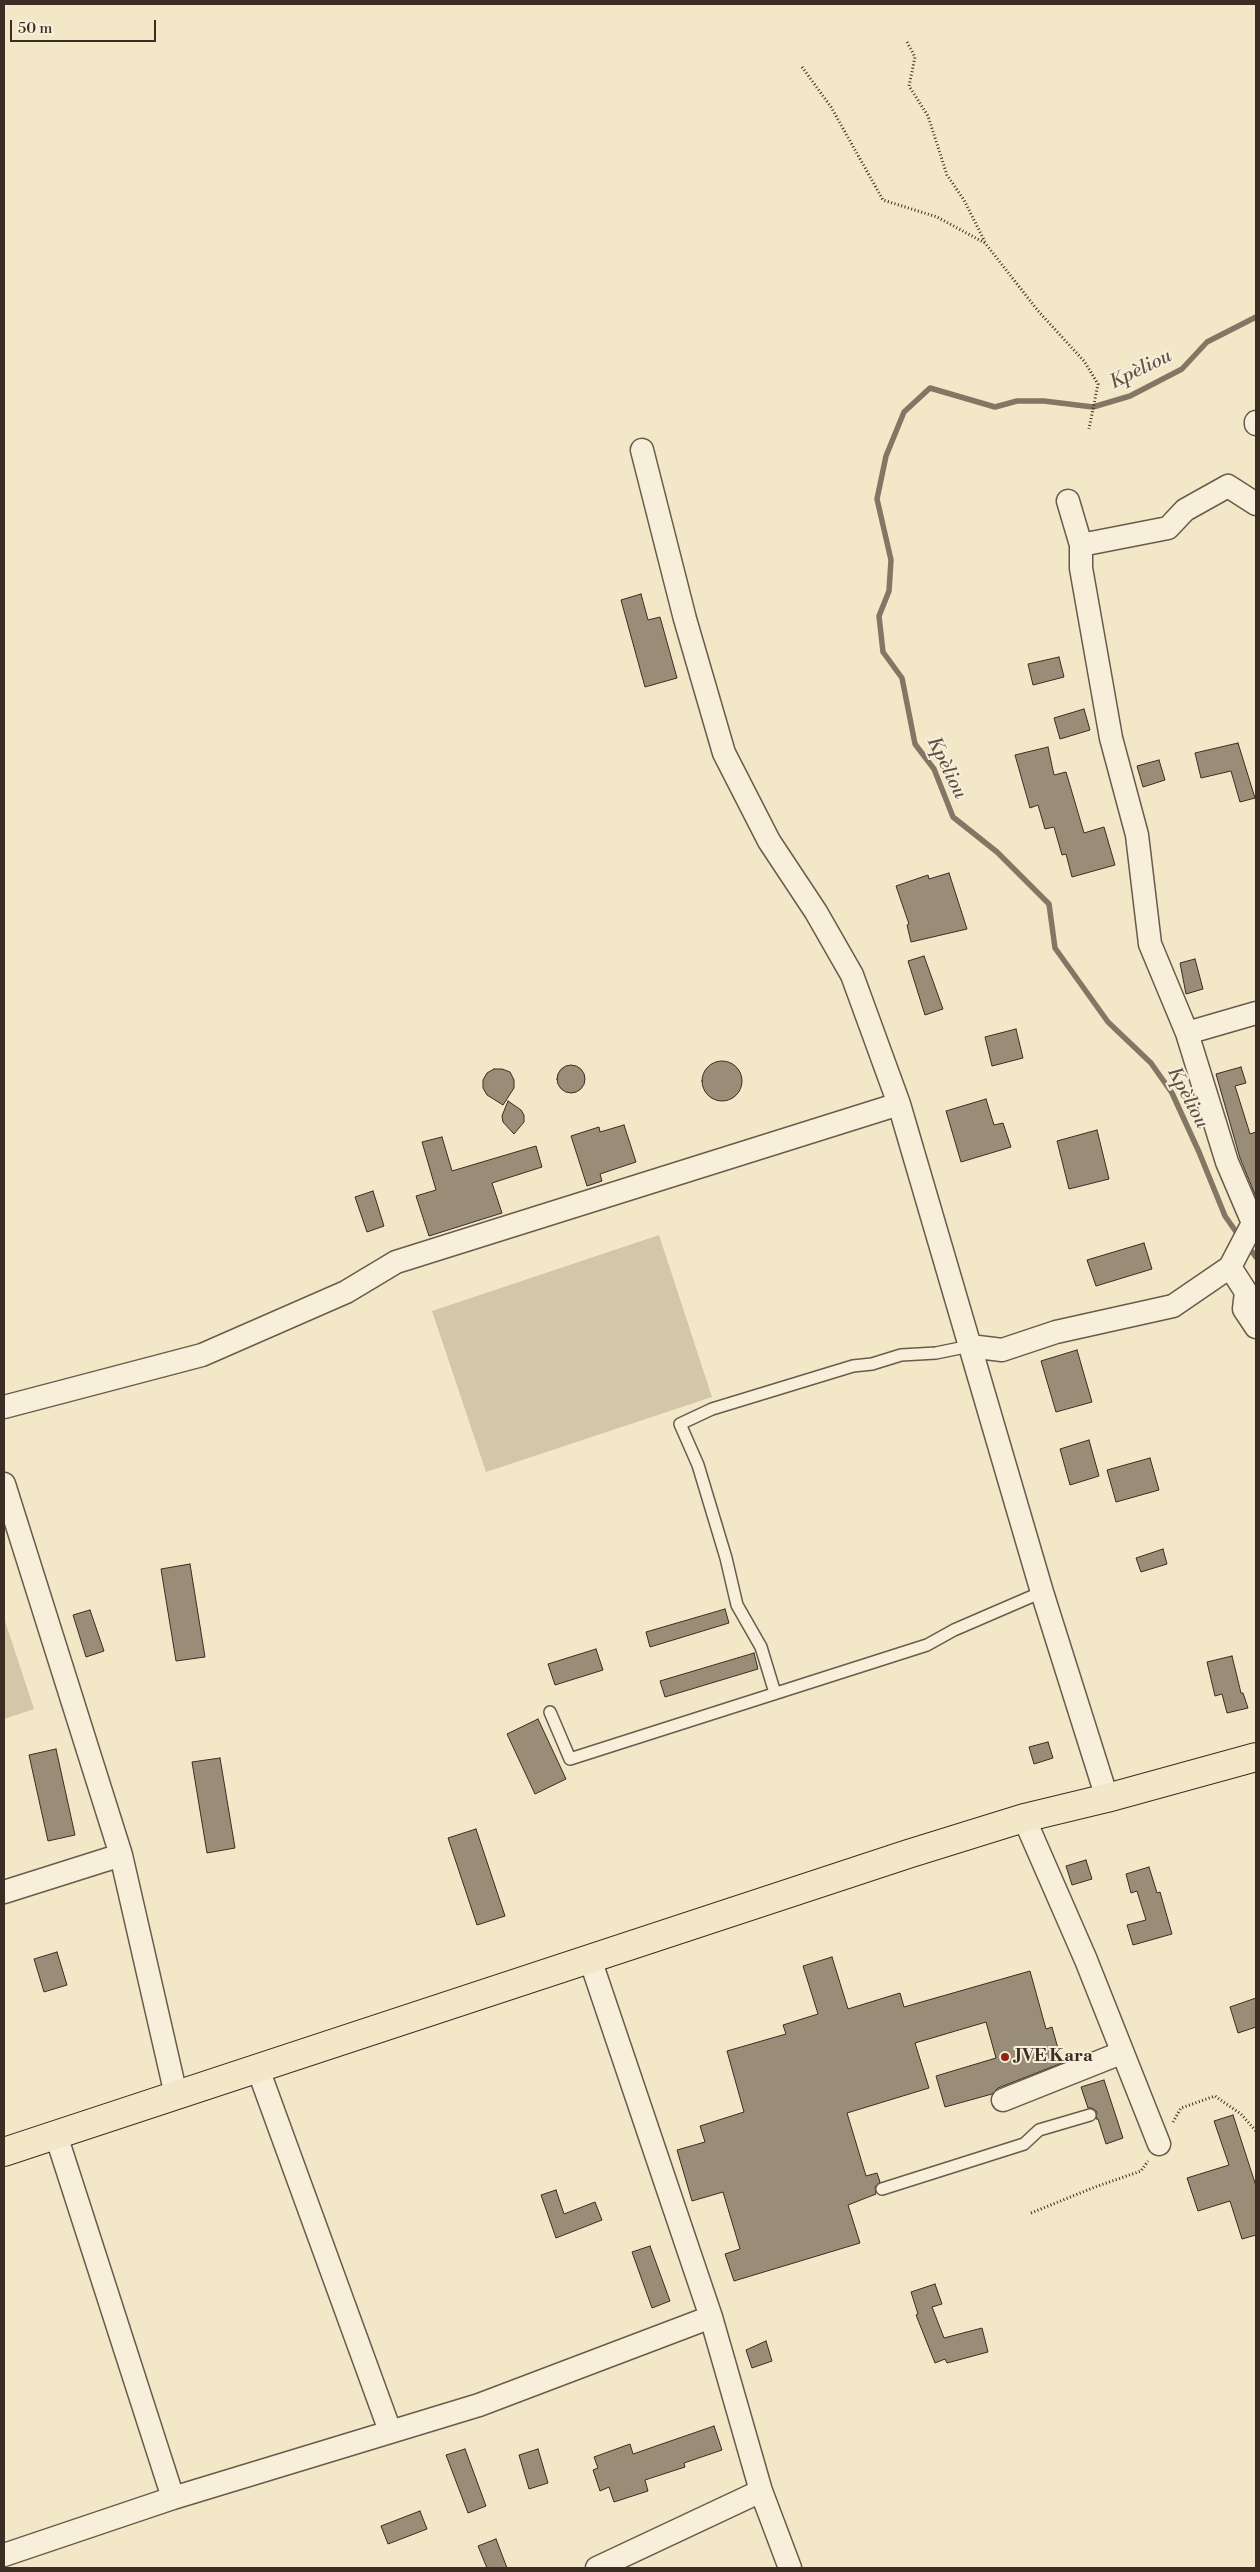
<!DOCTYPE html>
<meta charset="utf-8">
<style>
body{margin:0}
#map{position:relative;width:1260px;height:2572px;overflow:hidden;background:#f2e7c6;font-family:"Libre Bodoni",serif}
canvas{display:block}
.frame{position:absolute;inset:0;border:5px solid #3b2c24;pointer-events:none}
.scale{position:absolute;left:10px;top:20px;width:146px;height:22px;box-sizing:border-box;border:2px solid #3b2c24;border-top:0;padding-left:6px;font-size:15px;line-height:18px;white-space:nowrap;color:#3b2c24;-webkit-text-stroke:4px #f7efda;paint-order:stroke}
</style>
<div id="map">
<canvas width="1260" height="2572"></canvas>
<div class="frame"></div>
<div class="scale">50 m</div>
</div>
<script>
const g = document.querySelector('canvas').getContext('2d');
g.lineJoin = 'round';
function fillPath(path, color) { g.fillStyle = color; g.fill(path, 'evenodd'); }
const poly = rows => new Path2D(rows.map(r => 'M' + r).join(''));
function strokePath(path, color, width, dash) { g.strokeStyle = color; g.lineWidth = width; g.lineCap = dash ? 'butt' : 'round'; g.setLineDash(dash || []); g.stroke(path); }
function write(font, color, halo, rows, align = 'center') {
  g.font = font + ' "Libre Bodoni",serif'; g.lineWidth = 4; g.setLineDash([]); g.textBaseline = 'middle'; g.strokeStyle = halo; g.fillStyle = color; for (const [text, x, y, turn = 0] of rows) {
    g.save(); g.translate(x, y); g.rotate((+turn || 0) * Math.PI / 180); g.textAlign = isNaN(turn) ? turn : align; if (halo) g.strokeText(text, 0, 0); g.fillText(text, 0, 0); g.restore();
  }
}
fillPath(poly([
 [659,1235,712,1397,486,1472,432,1311],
 [4,1618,34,1709,4,1719]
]), '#d3c7aa');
strokePath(poly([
 [1239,1236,1225,1216,1199,1152,1172,1093,1151,1063,1108,1022,1055,948,1049,904,997,852,953,817,934,769,915,744,902,678,883,652,879,616,889,591,891,560,877,499,886,456,904,412,930,388,995,407,1017,401,1044,401,1093,407,1130,396,1182,369,1207,342,1256,317],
 [1247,1245,1256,1257]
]), '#847664', 5.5);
const building = poly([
 [641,594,648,620,660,617,677,678,645,687,621,600,641,594],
 [1059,657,1064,677,1033,685,1028,664,1059,657],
 [1084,709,1090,730,1060,739,1054,718,1084,709],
 [1238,743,1255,798,1240,802,1231,771,1201,778,1195,753,1238,743],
 [1048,747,1054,775,1066,772,1084,833,1104,827,1115,865,1072,877,1066,854,1062,855,1054,827,1045,829,1038,805,1030,808,1015,755,1048,747],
 [1159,760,1165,780,1143,787,1137,766,1159,760],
 [949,873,967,929,911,942,907,925,909,924,896,886,928,875,929,879,949,873],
 [924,956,943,1009,925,1015,908,961,924,956],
 [1195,959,1203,989,1186,994,1180,963,1195,959],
 [1016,1029,1023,1058,992,1066,985,1037,1016,1029],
 '702 1081a20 20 0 1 1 40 0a20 20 0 1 1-40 0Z',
 '557 1079a14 14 0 1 1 28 0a14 14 0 1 1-28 0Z',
 [1241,1067,1246,1083,1235,1086,1250,1134,1256,1132,1256,1197,1240,1158,1216,1074,1241,1067],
 [494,1069,502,1069,510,1072,514,1080,514,1088,503,1105,487,1095,483,1088,483,1080,487,1073,494,1069],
 [986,1099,994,1125,1003,1123,1011,1147,961,1162,946,1111,986,1099],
 [508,1101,521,1110,524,1115,524,1122,514,1134,503,1122,502,1116,508,1101],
 [624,1125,636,1162,600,1174,602,1181,587,1186,571,1136,599,1127,600,1132,624,1125],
 [1097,1130,1109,1179,1069,1189,1057,1141,1097,1130],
 [442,1137,452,1171,536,1146,542,1167,492,1183,502,1213,429,1236,416,1196,436,1190,422,1142,442,1137],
 [373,1191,384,1226,367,1232,355,1197,373,1191],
 [1144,1243,1152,1269,1096,1286,1087,1260,1144,1243],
 [1077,1350,1092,1402,1056,1412,1041,1361,1077,1350],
 [1089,1440,1099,1476,1070,1485,1060,1449,1089,1440],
 [1150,1458,1159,1490,1116,1502,1107,1470,1150,1458],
 [1163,1549,1167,1564,1141,1572,1136,1558,1163,1549],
 [190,1564,205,1657,176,1661,161,1569,190,1564],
 [725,1609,729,1623,650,1647,646,1632,725,1609],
 [90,1610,104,1651,86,1657,73,1615,90,1610],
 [596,1649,603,1670,555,1685,548,1664,596,1649],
 [754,1653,758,1669,665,1697,660,1681,754,1653],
 [1232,1656,1241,1693,1243,1693,1248,1708,1227,1713,1222,1694,1215,1696,1207,1662,1232,1656],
 [538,1719,566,1779,535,1794,507,1734,538,1719],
 [1048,1742,1053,1758,1034,1764,1029,1747,1048,1742],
 [56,1749,75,1835,48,1841,29,1755,56,1749],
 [220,1758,235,1848,207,1853,192,1762,220,1758],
 [476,1829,505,1916,477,1925,448,1838,476,1829],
 [1086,1860,1092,1879,1072,1885,1066,1866,1086,1860],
 [1149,1867,1157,1893,1160,1892,1172,1934,1133,1945,1127,1925,1146,1920,1137,1891,1131,1893,1126,1874,1149,1867],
 [57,1952,67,1985,44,1992,34,1959,57,1952],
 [832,1957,848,2009,900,1993,904,2007,1030,1971,1046,2029,1052,2027,1062,2063,998,2088,992,2094,945,2107,936,2076,996,2058,986,2022,915,2043,929,2088,847,2113,866,2176,877,2173,880,2182,875,2187,876,2194,848,2205,860,2243,734,2281,725,2254,740,2249,723,2192,692,2201,677,2150,705,2142,700,2126,744,2112,727,2051,786,2034,783,2025,818,2014,803,1966,832,1957],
 [1256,1998,1256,2027,1238,2033,1230,2007,1256,1998],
 [1104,2080,1123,2138,1106,2144,1098,2119,1096,2119,1097,2112,1092,2108,1088,2108,1081,2087,1104,2080],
 [1233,2115,1256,2186,1256,2235,1242,2239,1230,2201,1198,2211,1187,2178,1229,2165,1214,2121,1233,2115],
 [556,2190,564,2214,595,2202,602,2220,556,2238,541,2195,556,2190],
 [650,2246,670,2301,652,2308,632,2252,650,2246],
 [935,2284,942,2304,932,2307,944,2338,982,2328,988,2352,947,2363,945,2359,935,2363,916,2315,918,2314,911,2292,935,2284],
 [766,2341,772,2361,752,2368,746,2350,766,2341],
 [714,2426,722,2450,684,2463,685,2467,645,2480,648,2491,614,2502,609,2487,600,2491,593,2470,598,2468,594,2457,630,2444,633,2454,714,2426],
 [465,2449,486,2506,468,2513,446,2455,465,2449],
 [538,2449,548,2483,529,2489,519,2455,538,2449],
 [420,2511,427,2529,388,2544,381,2526,420,2511],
 [496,2539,507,2568,487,2568,478,2546,496,2539]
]);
fillPath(building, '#9a8d78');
strokePath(building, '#3b2c24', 1);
const lane = poly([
 [775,1693,761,1647,737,1605,726,1558,698,1465,680,1424,712,1409,853,1366,872,1364,901,1355,936,1353,970,1346],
 [550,1712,570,1759,927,1645,954,1630,1042,1592],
 [882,2189,1024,2144,1039,2130,1090,2115]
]);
const street = poly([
 [1256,422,1256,424],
 [642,450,685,619,724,753,769,841,816,912,852,975,899,1104,1042,1592,1107,1798],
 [1068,501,1081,545,1081,568,1111,738,1137,835,1150,944,1187,1033,1227,1162,1253,1223],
 [1081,545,1168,528,1185,510,1228,486,1256,504],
 [1187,1033,1256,1013],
 [1230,1267,1246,1292,1244,1309,1256,1327],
 [970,1346,1002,1350,1056,1332,1173,1306,1230,1267,1253,1223,1256,1222],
 [4,1407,202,1355,346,1292,396,1262,899,1104],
 [4,1484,121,1855,176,2095],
 [1024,1818,1086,1960,1159,2144],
 [4,1892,121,1855],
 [590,1959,711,2317,761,2491,790,2568],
 [258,2069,390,2431],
 [1003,2100,1121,2053],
 [56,2135,173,2498],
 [4,2555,173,2498,479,2405,711,2317],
 [597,2568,761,2491]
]);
const highway = poly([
 [4,2152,908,1854,1024,1818,1107,1798,1256,1757]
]);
strokePath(lane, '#695b4c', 14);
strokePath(street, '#695b4c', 25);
strokePath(highway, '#3b2c24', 30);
strokePath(poly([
 [907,42,915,57,909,86,928,116,947,175,964,200,985,242],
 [802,67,831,107,883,200,937,217,985,243,1039,312,1084,361,1098,384,1089,429],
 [1173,2122,1181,2108,1215,2096,1241,2114,1256,2131],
 [1031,2213,1095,2187,1141,2171,1148,2161]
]), '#3b2c24', 3, [1, 2.5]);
strokePath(lane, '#f7efda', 11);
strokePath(street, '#f7efda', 22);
strokePath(highway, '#f2e7c6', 28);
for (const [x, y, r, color] of [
 [1005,2057,5,"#8f2418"]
]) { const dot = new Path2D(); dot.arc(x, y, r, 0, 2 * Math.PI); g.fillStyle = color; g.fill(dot); strokePath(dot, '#f7efda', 2); }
write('bold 18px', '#3b2c24', '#f7efda', [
 ["JVE Kara",1015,2057]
], 'left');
write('italic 19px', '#5f5144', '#f7efda', [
 ["Kpèliou",1141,370,-26],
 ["Kpèliou",946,768,64],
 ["Kpèliou",1187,1098,62]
]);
</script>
